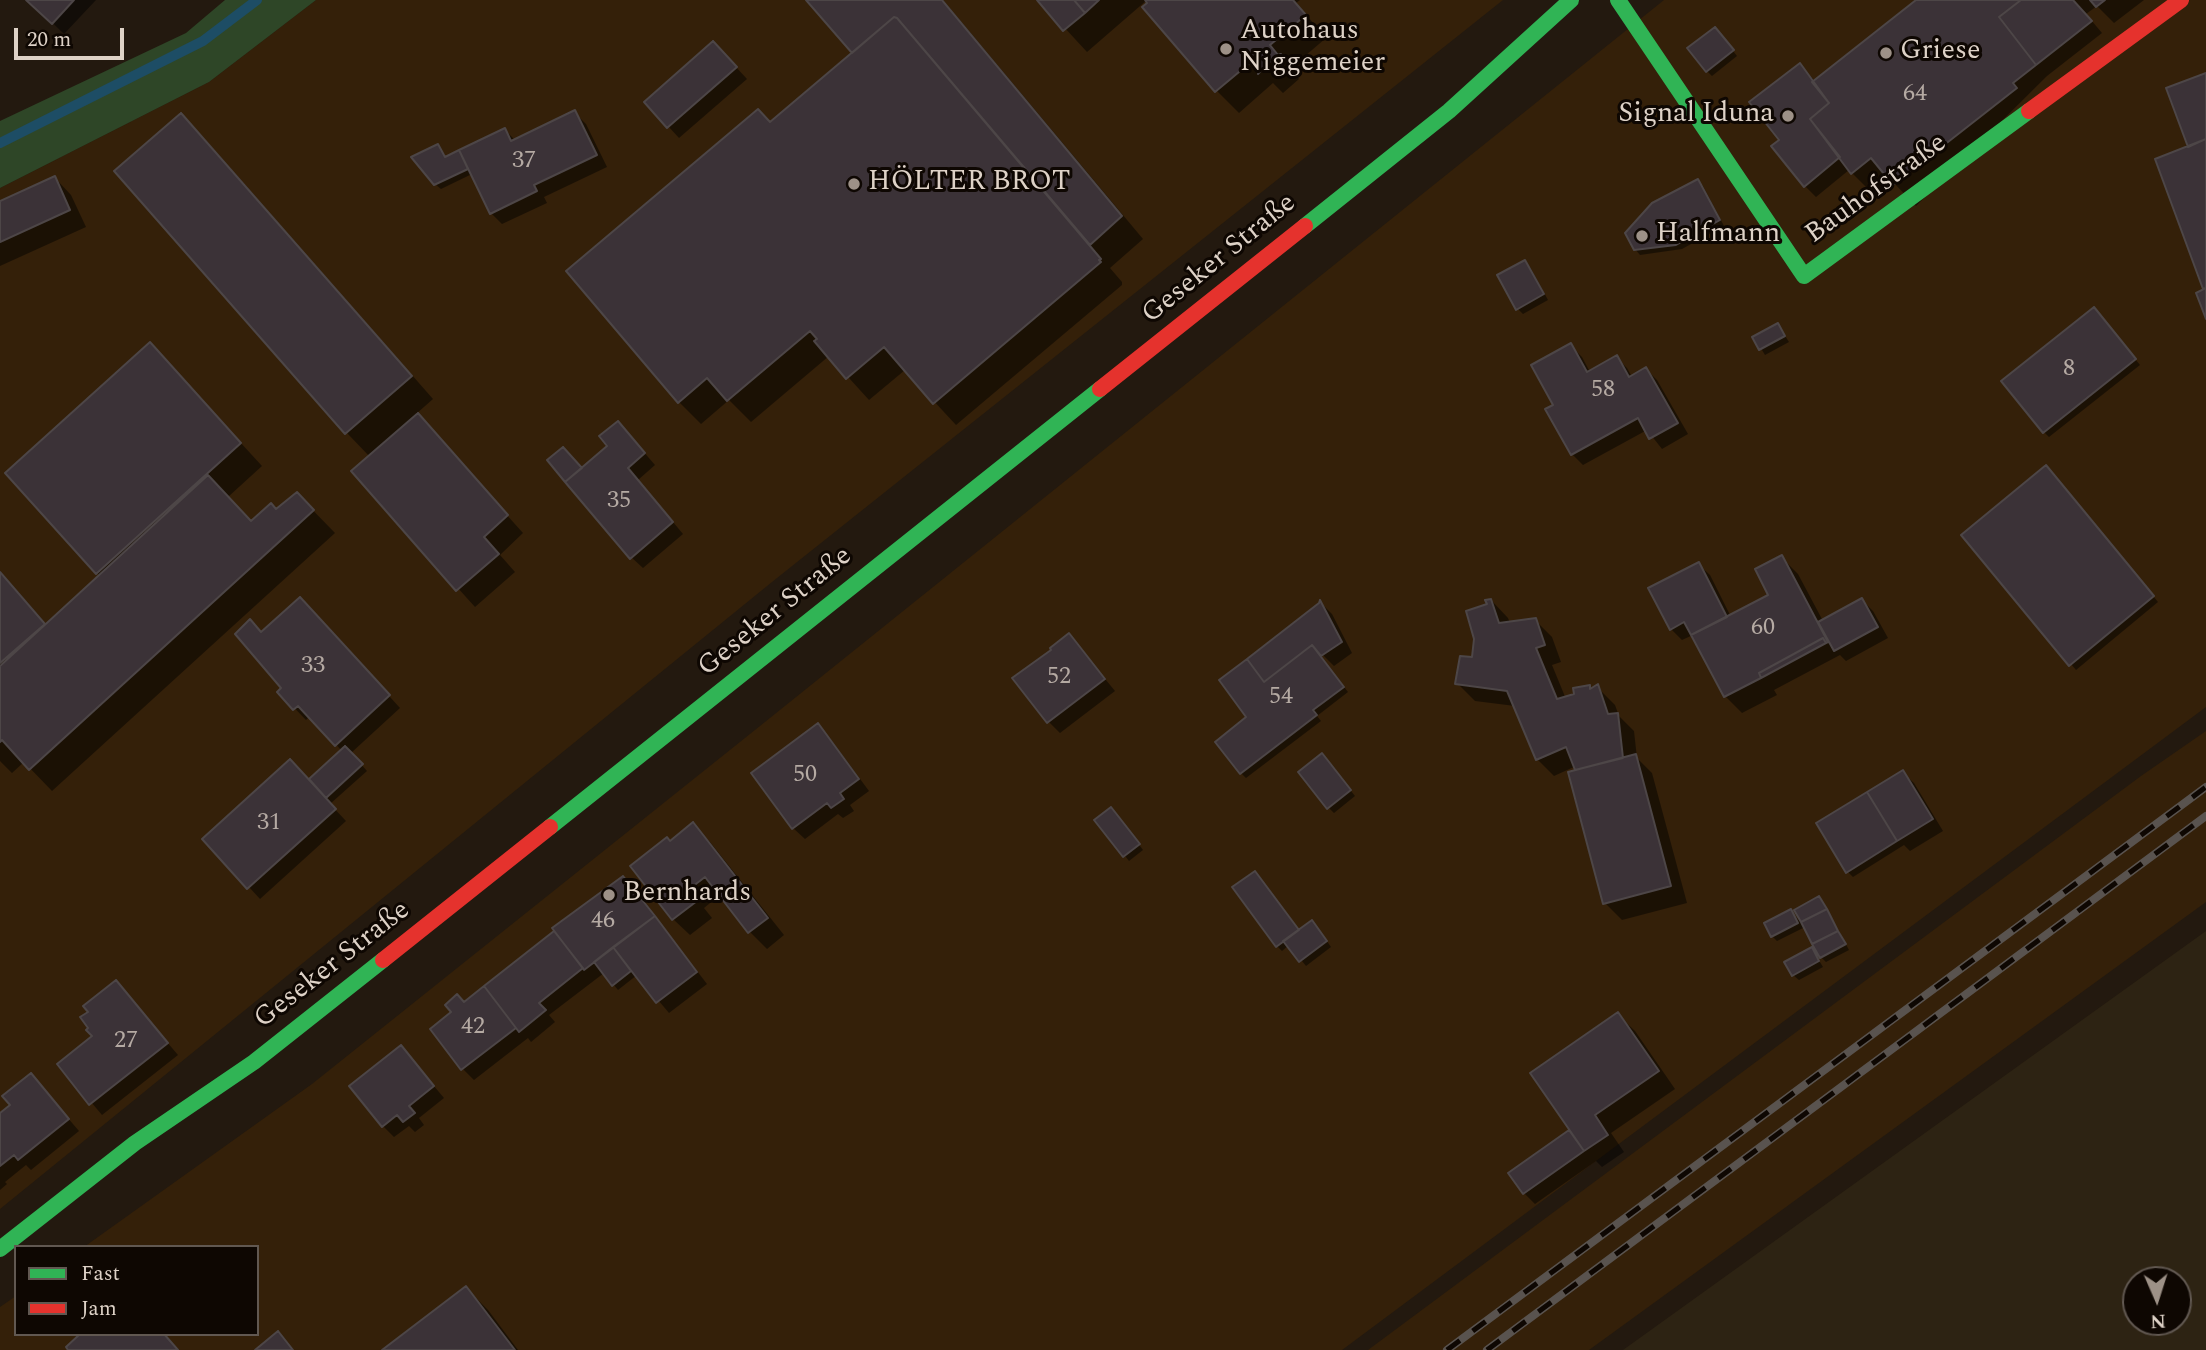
<!DOCTYPE html>
<meta charset="utf-8">
<style>
body{margin:0}
#map{position:relative;width:2206px;height:1350px;overflow:hidden;background:#23190f;font-family:Spectral,serif}
canvas{display:block}
.legend{position:absolute;left:14px;top:1245px;width:245px;height:91px;box-sizing:border-box;background:#0e0702;border:2px solid #615851;margin:0;padding:9px 12px;list-style:none;font-size:21px;color:#ded2c7}
.legend li{display:flex;align-items:center;gap:14px;height:35px}
.legend b{width:35px;border:2px solid #615851}
.north{position:absolute;left:2122px;top:1266px;width:70px;height:70px;box-sizing:border-box;background:#0e0702;border:2px solid #615851;border-radius:50%;rotate:177deg;font-size:19px;font-weight:700;line-height:28px;text-align:center;color:#ded2c7}
.north::after{content:'';display:block;margin:auto;width:24px;height:32px;background:#9d9187;clip-path:polygon(50% 0,100% 100%,50% 72%,0 100%)}
.scale{position:absolute;left:14px;top:28px;width:110px;height:32px;box-sizing:border-box;border:4px solid #ded2c7;border-top:0;padding-left:9px;font-size:21px;line-height:24px;white-space:nowrap;color:#ded2c7;-webkit-text-stroke:5px #0e0702;paint-order:stroke}
</style>
<div id="map">
<canvas width="2206" height="1350"></canvas>
<ul class="legend">
<li><b style="height:9px;background:#30b455"></b>Fast</li>
<li><b style="height:9px;background:#e5322d"></b>Jam</li>
</ul>
<div class="north">N</div>
<div class="scale">20 m</div>
</div>
<script>
const g = document.querySelector('canvas').getContext('2d');
g.lineJoin = 'round';
function fillPath(path, color) { g.fillStyle = color; g.fill(path, 'evenodd'); }
const poly = rows => new Path2D(rows.map(r => 'M' + r).join(''));
function strokePath(path, color, width, dash) { g.strokeStyle = color; g.lineWidth = width; g.lineCap = dash ? 'butt' : 'round'; g.setLineDash(dash || []); g.stroke(path); }
function write(font, color, halo, rows, align = 'center') {
  g.font = font + ' Spectral,serif'; g.lineWidth = 6; g.setLineDash([]); g.textBaseline = 'middle'; g.strokeStyle = halo; g.fillStyle = color; for (const [text, x, y, turn = 0] of rows) {
    g.save(); g.translate(x, y); g.rotate((+turn || 0) * Math.PI / 180); g.textAlign = isNaN(turn) ? turn : align; if (halo) g.strokeText(text, 0, 0); g.fillText(text, 0, 0); g.restore();
  }
}
fillPath(poly([
 [316,0,1503,0,772,582,0,1209,0,188,209,82],
 [1664,0,2206,0,2206,707,1342,1350,0,1350,0,1307,16,1296,16,1334,257,1334,257,1247,84,1247,312,1084,760,726],
 [2206,731,2206,902,1589,1350,1368,1350,2141,776]
]), '#342009');
fillPath(poly([
 [2206,931,2206,1350,1623,1350],
 [2136,1280,2178,1280,2178,1322,2136,1322]
]), '#2d2313');
fillPath(poly([
 [225,0,316,0,209,82,0,188,0,121,186,33]
]), '#2e4627');
fillPath(poly([
 [29,0,96,0,64,34],
 [808,0,943,0,1143,239,1110,268,1122,282,1122,285,956,425,905,370,869,400,829,356,751,422,729,400,701,424,679,402,771,124,854,53],
 [1039,0,1147,0,1087,52],
 [1147,0,1300,0,1296,3,1326,38,1291,68,1299,79,1283,93,1273,83,1239,113,1217,91,1145,7,1150,3],
 [1920,0,2144,0,2114,23,2097,6,2086,14,2102,33,2047,76,1916,206,1892,181,1874,195,1849,170,1816,197,1805,186,1781,140,1800,65,1815,81],
 [1720,34,1737,56,1712,76,1707,71],
 [724,54,747,79,679,138,646,102],
 [575,113,586,124,607,167,544,197,547,203,502,224,491,213,472,174,441,189,435,184,438,146,447,158,505,130,516,141],
 [181,115,203,137,433,399,416,414,523,533,500,555,515,572,475,607,353,472,370,457,347,433,117,171],
 [55,178,71,195,86,227,0,266,0,203],
 [1698,181,1703,186,1724,226,1682,249,1640,255,1635,249],
 [1525,262,1530,267,1548,300,1523,314,1518,309],
 [2099,314,2140,365,2049,437,2044,432],
 [1778,325,1789,342,1765,355,1754,337],
 [150,344,262,466,228,497,251,523,277,511,297,494,335,533,52,791,24,762,12,773,0,761,0,571,47,625,100,576,7,473],
 [1570,345,1582,357,1590,372,1616,357,1627,368,1632,377,1646,369,1657,380,1688,434,1662,449,1647,430,1583,465,1572,454,1556,405],
 [629,435,655,465,638,480,683,534,643,568,631,557,582,470,610,447],
 [2051,473,2158,602,2076,670,1963,536],
 [1781,557,1798,574,1823,621,1862,600,1873,611,1888,638,1846,661,1840,655,1774,690,1777,695,1742,713,1725,696,1693,635,1682,640,1671,629,1698,564,1710,575,1731,617,1771,596],
 [1491,600,1508,618,1510,623,1535,620,1552,637,1561,662,1552,665,1566,699,1589,687,1592,690,1598,688,1615,705,1619,716,1634,731,1637,758,1652,773,1687,903,1622,920,1605,903,1576,766,1554,776,1537,759,1515,706,1475,701,1458,684,1473,659],
 [1321,603,1332,614,1352,653,1334,666,1323,655,1321,657,1348,692,1317,716,1321,721,1246,778,1241,773,1249,717],
 [311,610,400,708,351,753,367,771,330,804,346,821,260,899,249,887,309,781,342,751,310,716,306,720,279,692,284,688,262,634],
 [1069,635,1115,691,1060,733,1049,722,1054,650],
 [818,726,829,737,869,791,850,805,854,811,843,818,838,814,805,839,793,828],
 [1327,761,1355,796,1334,813,1329,808],
 [1902,772,1914,783,1943,831,1910,851,1904,845,1853,877,1848,872],
 [1116,814,1143,850,1129,861,1097,820],
 [693,825,710,842,784,935,767,949,750,932,721,894,704,908,712,918,690,935,673,919,670,843],
 [623,879,635,890,707,984,669,1013,637,975,618,990,604,973,549,1015,555,1022,531,1042,528,1038,474,1080,463,1069,432,1029],
 [1234,888,1299,931,1317,927,1331,947,1306,966,1289,945,1282,951,1277,946],
 [1819,898,1824,903,1849,950,1826,962,1821,957,1805,927,1777,941,1772,936,1790,911,1801,922],
 [1812,949,1823,967,1799,980,1793,975],
 [116,982,178,1055,102,1115,59,1064,94,1036,90,1012],
 [1618,1015,1635,1031,1675,1089,1611,1133,1624,1152,1602,1167,1596,1161,1535,1204,1524,1193,1576,1137],
 [401,1047,444,1098,419,1118,424,1125,415,1132,409,1126,394,1137,383,1126],
 [31,1075,79,1131,31,1170,26,1165,5,1182,7,1184,0,1190,0,1115,12,1105],
 [466,1288,488,1310,518,1350,384,1350]
]), '#0007');
strokePath(poly([
 [0,143,203,41,257,0]
]), '#1d4d65', 10);
const building = poly([
 [26,0,74,0,52,24,26,0],
 [806,0,942,0,1122,216,1090,245,897,18,894,17,852,53,806,0],
 [1037,0,1074,0,1085,13,1063,31,1037,0],
 [1074,0,1099,0,1085,13,1074,0],
 [1145,0,1293,0,1306,15,1270,45,1278,55,1281,54,1266,65,1258,74,1259,71,1251,62,1215,92,1142,7,1147,3,1145,0],
 [1916,0,2021,0,1999,17,2036,65,2013,83,2017,88,1893,185,1871,158,1851,174,1810,119,1829,103,1812,82,1916,0],
 [2021,0,2073,0,2092,21,2036,65,1999,17,2021,0],
 [2090,0,2105,0,2096,7,2090,0],
 [894,17,897,18,1101,259,1099,260,1101,262,933,404,884,347,846,379,814,341,817,339,810,331,727,401,707,378,678,403,566,271,758,109,770,122,894,17],
 [1715,27,1734,50,1706,72,1687,48,1715,27],
 [713,41,737,67,667,128,644,102,713,41],
 [1800,63,1829,103,1810,119,1840,157,1804,187,1771,146,1779,140,1749,102,1800,63],
 [2206,73,2206,139,2188,147,2166,88,2206,73],
 [575,110,597,155,534,185,537,191,490,214,459,150,505,128,511,141,575,110],
 [181,113,412,376,345,434,114,171,181,113],
 [2206,139,2206,288,2203,289,2155,159,2206,139],
 [438,144,445,157,459,150,468,169,434,185,411,157,438,144],
 [55,176,70,210,0,242,0,201,55,176],
 [1698,179,1720,220,1676,245,1634,250,1625,233,1652,203,1698,179],
 [1525,260,1544,294,1516,310,1497,275,1525,260],
 [2206,288,2206,319,2196,293,2206,288],
 [2094,307,2136,359,2043,433,2001,381,2094,307],
 [1778,323,1785,336,1759,350,1752,337,1778,323],
 [150,342,241,443,96,574,5,473,150,342],
 [1571,343,1587,372,1617,355,1629,377,1646,367,1678,423,1649,439,1638,418,1571,455,1545,409,1553,405,1531,365,1571,343],
 [418,413,508,515,484,537,499,554,456,591,351,471,418,413],
 [618,421,645,453,628,468,673,522,630,559,565,482,607,446,599,436,618,421],
 [563,447,582,468,565,482,547,460,563,447],
 [2046,465,2154,596,2069,666,1961,535,2046,465],
 [208,475,251,521,271,503,276,509,297,492,314,510,29,770,2,740,0,742,0,666,208,475],
 [1782,555,1828,642,1826,643,1823,638,1759,673,1761,678,1724,697,1691,635,1768,595,1755,569,1782,555],
 [1699,562,1727,617,1691,635,1684,622,1670,630,1648,588,1699,562],
 [0,572,45,624,0,663,0,572],
 [300,597,390,695,335,746,298,706,293,710,277,692,281,688,235,634,250,619,261,632,300,597],
 [1862,598,1878,627,1834,651,1818,622,1862,598],
 [1491,599,1499,623,1536,618,1545,645,1536,648,1557,699,1574,694,1573,688,1590,685,1590,689,1598,684,1608,714,1618,713,1623,758,1575,770,1566,747,1536,760,1507,691,1455,684,1460,656,1472,657,1474,639,1466,611,1487,604,1485,600,1491,599],
 [1320,600,1342,642,1321,656,1312,645,1264,682,1247,659,1319,603,1320,600],
 [1069,633,1105,679,1047,723,1012,678,1051,650,1050,648,1069,633],
 [1823,638,1826,643,1761,678,1759,673,1823,638],
 [1312,645,1344,687,1313,710,1317,715,1240,774,1215,742,1246,717,1219,680,1247,659,1264,682,1312,645],
 [818,723,859,779,840,793,844,799,831,808,827,803,792,829,751,773,818,723],
 [345,746,363,764,326,798,309,779,345,746],
 [1322,753,1351,790,1327,809,1298,772,1322,753],
 [1636,754,1671,886,1603,904,1568,772,1636,754],
 [290,759,336,809,247,889,202,839,290,759],
 [1903,770,1933,819,1897,841,1867,792,1903,770],
 [1867,792,1897,841,1846,873,1816,823,1867,792],
 [1111,807,1140,844,1123,857,1094,820,1111,807],
 [693,822,768,918,748,933,705,877,688,890,697,901,672,920,630,866,667,837,670,841,693,822],
 [1255,871,1299,930,1276,947,1232,887,1255,871],
 [623,876,655,916,584,970,552,928,623,876],
 [1819,896,1827,909,1801,922,1794,910,1819,896],
 [1791,909,1798,923,1771,937,1764,923,1791,909],
 [1827,909,1838,931,1812,944,1801,922,1827,909],
 [655,916,697,972,656,1003,613,947,655,916],
 [1312,920,1327,941,1299,962,1283,941,1312,920],
 [554,931,583,968,539,1003,546,1010,519,1032,484,986,554,931],
 [1838,931,1846,944,1820,958,1812,944,1838,931],
 [613,947,631,971,612,986,594,962,613,947],
 [1812,947,1819,961,1792,976,1784,962,1812,947],
 [116,980,168,1043,89,1105,57,1064,92,1036,86,1030,88,1028,80,1017,88,1012,83,1006,116,980],
 [484,986,516,1028,461,1070,430,1029,451,1012,445,1005,457,994,464,1002,484,986],
 [1618,1012,1659,1071,1595,1115,1608,1135,1584,1151,1530,1073,1618,1012],
 [401,1045,434,1086,409,1106,415,1113,403,1122,397,1115,382,1127,349,1086,401,1045],
 [31,1073,69,1119,18,1160,14,1155,0,1166,0,1113,10,1105,2,1096,31,1073],
 [1569,1130,1584,1151,1523,1194,1508,1173,1569,1130],
 [466,1286,515,1350,382,1350,466,1286],
 [278,1331,293,1350,255,1350,278,1331],
 [80,1334,164,1334,178,1350,68,1350,66,1347,80,1334]
]);
fillPath(building, '#3b3237');
strokePath(building, '#4d4647', 2);
strokePath(poly([
 [1618,0,1804,276,2029,111],
 [1305,226,1449,111,1571,0],
 [550,827,1100,389],
 [0,1249,135,1143,254,1062,383,960]
]), '#30b455', 16);
strokePath(poly([
 [2029,111,2181,0],
 [1100,389,1305,226],
 [383,960,550,827]
]), '#e5322d', 16);
const rail = poly([
 [1447,1350,2206,787],
 [1487,1350,2206,816]
]);
strokePath(rail, '#59534f', 8);
strokePath(rail, '#0e0702', 5, [16]);
for (const [x, y, r, color] of [
 [1226,49,7,"#9d9187"],
 [1886,53,7,"#9d9187"],
 [1788,116,7,"#9d9187"],
 [854,184,7,"#9d9187"],
 [1642,236,7,"#9d9187"],
 [609,895,7,"#9d9187"]
]) { const dot = new Path2D(); dot.arc(x, y, r, 0, 2 * Math.PI); g.fillStyle = color; g.fill(dot); strokePath(dot, '#0e0702', 2.5); }
write('24px', '#b5aaa3', null, [
 ["64",1915,95],
 ["37",524,162],
 ["8",2069,370],
 ["58",1603,391],
 ["35",619,502],
 ["60",1763,629],
 ["33",313,667],
 ["52",1059,678],
 ["54",1281,698],
 ["50",805,776],
 ["31",269,824],
 ["46",603,922],
 ["42",473,1028],
 ["27",126,1042]
]);
write('28px', '#ded2c7', '#0e0702', [
 ["Autohaus",1240,33],
 ["Niggemeier",1240,65],
 ["Griese",1900,53],
 ["Signal Iduna",1774,116,"right"],
 ["HÖLTER BROT",868,184],
 ["Halfmann",1656,236],
 ["Bernhards",623,895]
], 'left');
write('28px', '#ded2c7', '#0e0702', [
 ["Bauhofstraße",1877,190,-36],
 ["Geseker Straße",1220,260,-39],
 ["Geseker Straße",776,613,-39],
 ["Geseker Straße",333,966,-38]
]);
</script>
